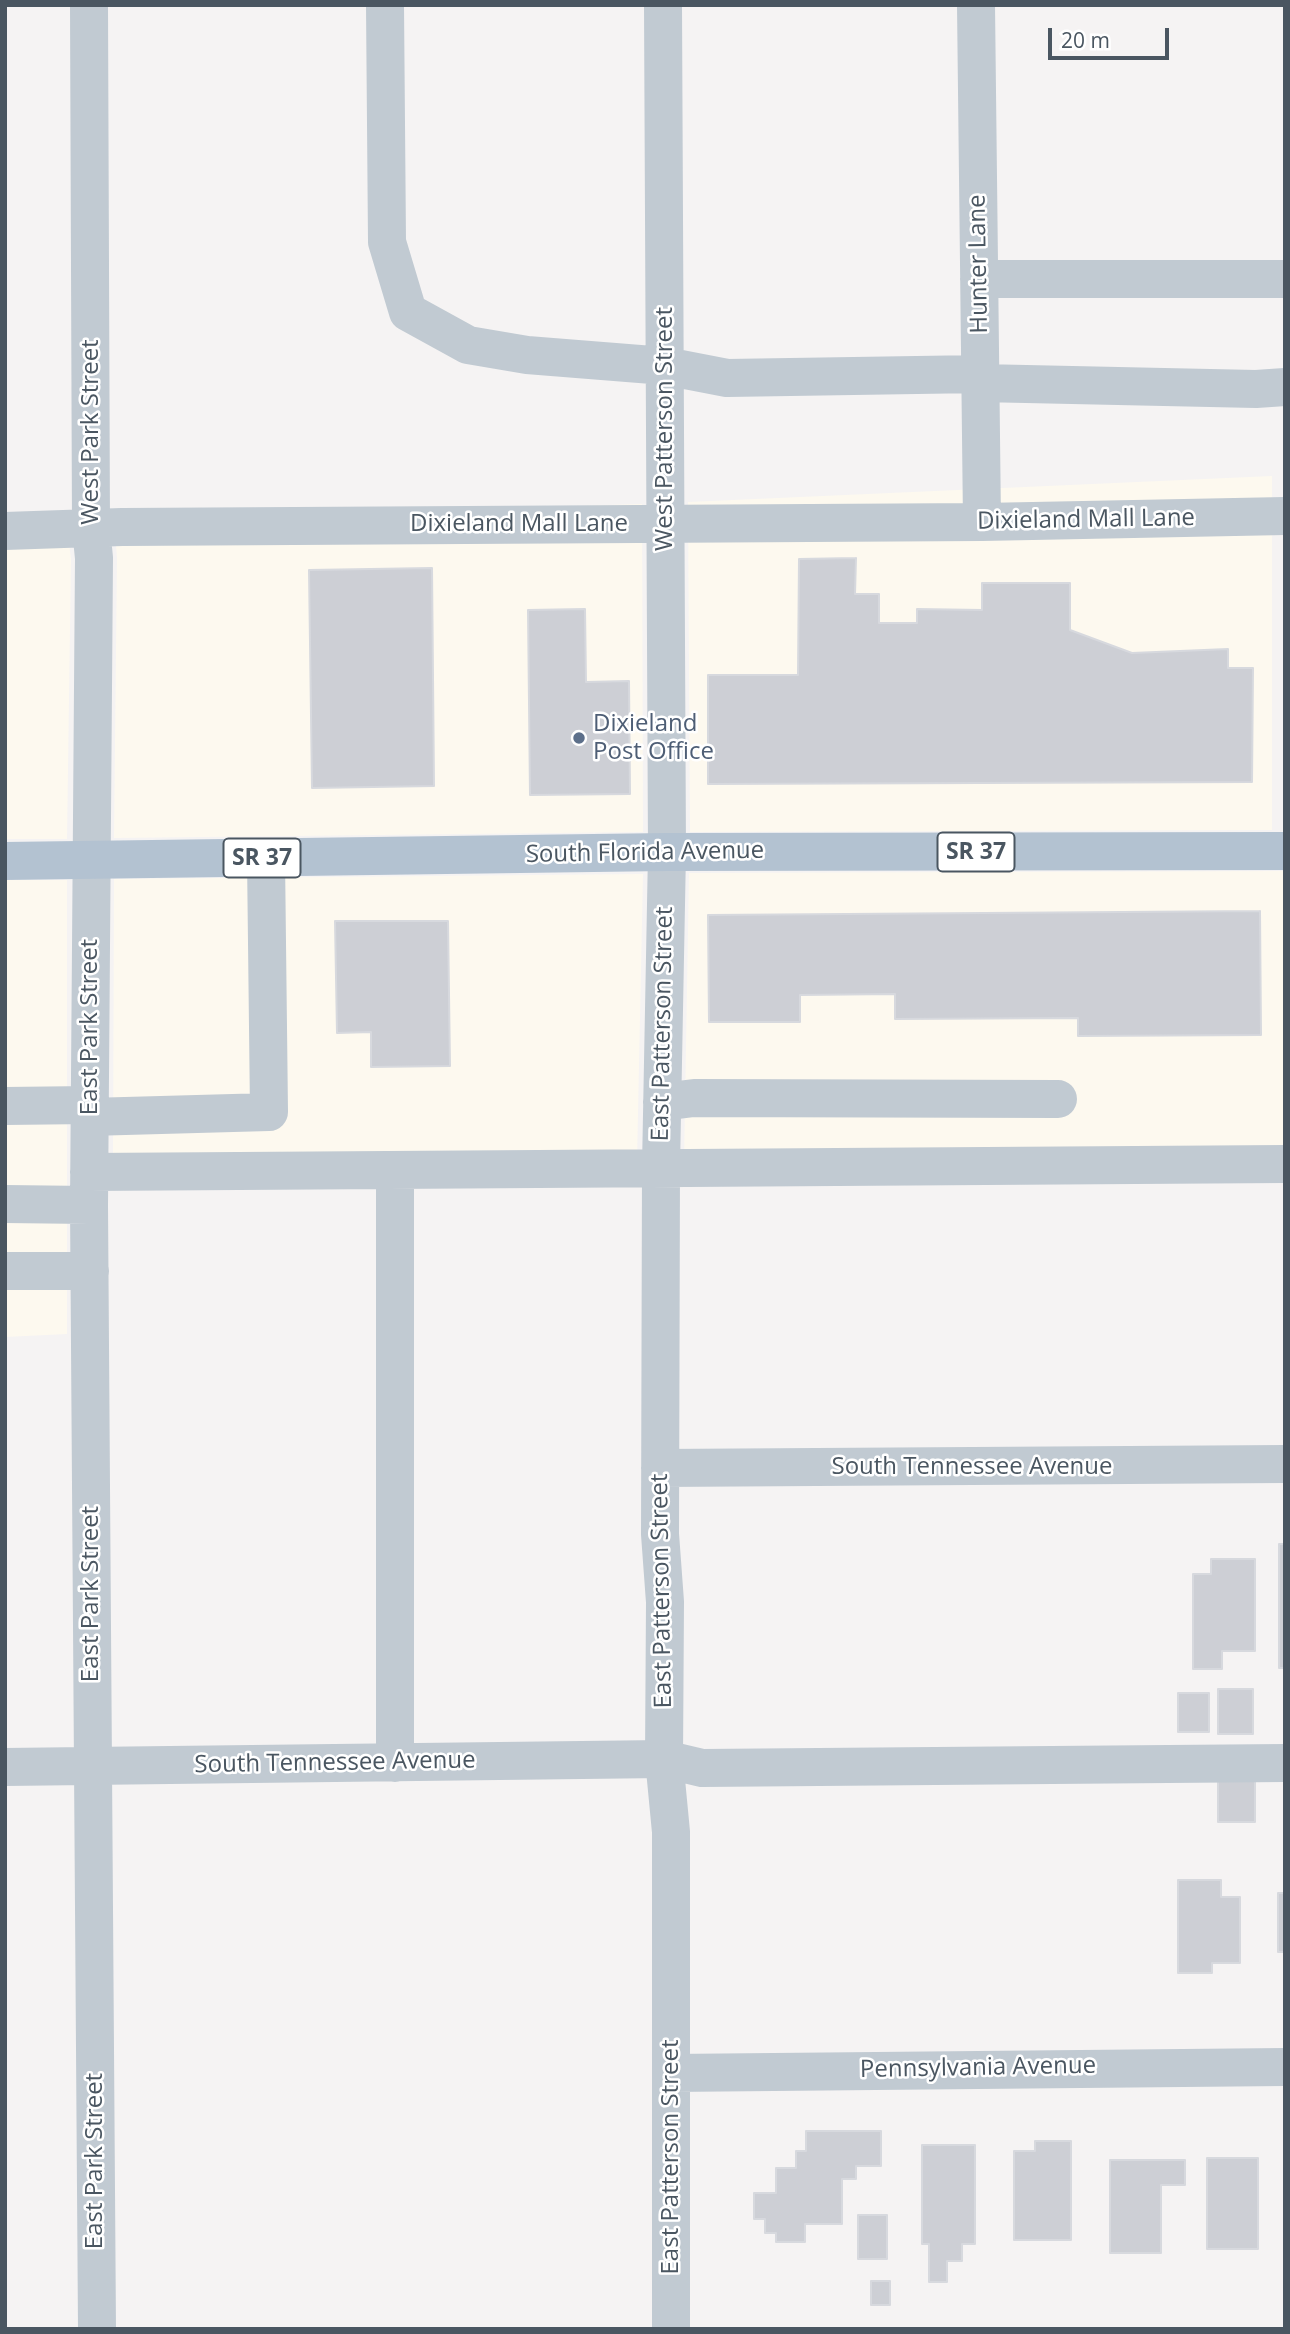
<!DOCTYPE html>
<style>
body{margin:0}
#map{position:relative;width:1290px;height:2334px;overflow:hidden;background:#f5f3f3;font-family:"Open Sans",sans-serif}
canvas{display:block}
.frame{position:absolute;inset:0;border:7px solid #4a5661;pointer-events:none}
.scale{position:absolute;left:1048px;top:28px;width:121px;height:32px;box-sizing:border-box;border:4px solid #4a5661;border-top:0;padding-left:9px;font-size:21px;line-height:24px;white-space:nowrap;color:#4a5661;-webkit-text-stroke:5px #fff;paint-order:stroke}
</style>
<div id="map">
<canvas width="1290" height="2334"></canvas>
<div class="frame"></div>
<div class="scale">20 m</div>
</div>
<script>
const g = document.querySelector('canvas').getContext('2d');
g.lineJoin = 'round';
function fillPath(path, color) { g.fillStyle = color; g.fill(path, 'evenodd'); }
const poly = rows => new Path2D(rows.map(r => 'M' + r).join(''));
function strokePath(path, color, width, dash) { g.strokeStyle = color; g.lineWidth = width; g.lineCap = dash ? 'butt' : 'round'; g.setLineDash(dash || []); g.stroke(path); }
function write(font, color, halo, rows, align = 'center') {
  g.font = font + ' "Open Sans",sans-serif'; g.lineWidth = 5; g.setLineDash([]); g.textBaseline = 'middle'; g.strokeStyle = halo; g.fillStyle = color; for (const [text, x, y, turn = 0] of rows) {
    g.save(); g.translate(x, y); g.rotate((+turn || 0) * Math.PI / 180); g.textAlign = isNaN(turn) ? turn : align; if (halo) g.strokeText(text, 0, 0); g.fillText(text, 0, 0); g.restore();
  }
}
fillPath(poly([
 [1272,476,1272,830,690,832,688,502],
 [642,504,643,832,114,838,117,558,114,520],
 [5,525,67,528,71,559,67,839,5,839],
 [1285,871,1285,1166,684,1162,689,873],
 [643,874,637,1161,113,1157,114,879],
 [5,880,67,880,67,1334,5,1337]
]), '#fdf9ef');
const building = poly([
 [856,558,855,594,879,594,879,623,917,623,917,609,982,610,982,583,1070,583,1070,630,1132,653,1228,649,1228,668,1253,668,1252,782,708,784,708,675,798,675,799,559,856,558],
 [432,568,434,786,312,788,309,570,432,568],
 [585,609,586,682,629,681,630,794,530,795,528,610,585,609],
 [1260,911,1261,1035,1078,1036,1078,1018,895,1019,895,994,800,995,800,1022,709,1022,708,915,1260,911],
 [335,921,448,921,450,1066,371,1067,371,1032,337,1033,335,921],
 [1279,1544,1285,1544,1285,1668,1279,1668,1279,1544],
 [1211,1559,1255,1559,1255,1651,1222,1651,1222,1669,1193,1669,1193,1574,1211,1574,1211,1559],
 [1218,1689,1253,1689,1253,1734,1218,1734,1218,1689],
 [1178,1693,1209,1693,1209,1732,1178,1732,1178,1693],
 [1218,1775,1255,1775,1255,1822,1218,1822,1218,1775],
 [1178,1880,1221,1880,1221,1897,1240,1897,1240,1963,1212,1963,1212,1973,1178,1973,1178,1880],
 [1278,1893,1285,1893,1285,1952,1278,1952,1278,1893],
 [806,2131,881,2131,881,2166,856,2166,856,2179,842,2179,842,2224,805,2224,805,2242,776,2242,776,2233,765,2233,765,2219,754,2219,754,2193,776,2193,776,2168,796,2168,796,2151,806,2151,806,2131],
 [1035,2141,1071,2141,1071,2240,1014,2240,1014,2151,1035,2151,1035,2141],
 [922,2145,975,2145,975,2244,962,2244,962,2261,947,2261,947,2282,929,2282,929,2244,922,2244,922,2145],
 [1207,2158,1258,2158,1258,2249,1207,2249,1207,2158],
 [1110,2160,1185,2160,1185,2185,1161,2185,1161,2253,1110,2253,1110,2160],
 [858,2215,887,2215,887,2259,858,2259,858,2215],
 [871,2281,890,2281,890,2305,871,2305,871,2281]
]);
fillPath(building, '#cdcfd5');
strokePath(building, '#d7d9de', 2);
strokePath(poly([
 [89,5,91,528,94,558,89,1205,97,2329],
 [385,5,387,242,408,312,468,345,527,355,665,366,727,378,980,374],
 [663,5,667,852,661,1167,660,1534,665,1602,664,1759,671,1832,671,2329],
 [976,5,982,522],
 [979,279,1285,279],
 [980,383,1256,389,1285,387],
 [5,531,122,527,982,522,1285,516],
 [662,1102,694,1098,1058,1099],
 [5,1106,90,1105],
 [89,1117,269,1112,266,858],
 [89,1172,1285,1164],
 [5,1204,89,1205],
 [5,1271,90,1271],
 [660,1468,1285,1464],
 [395,1763,395,1170],
 [5,1767,664,1759,702,1768,1285,1763],
 [671,2073,1285,2067]
]), '#c1cad2', 38);
strokePath(poly([
 [5,861,667,852,1285,851]
]), '#b3c2d1', 38);
for (const [x, y, r, color] of [
 [579,738,7,"#5c6f8a"]
]) { const dot = new Path2D(); dot.arc(x, y, r, 0, 2 * Math.PI); g.fillStyle = color; g.fill(dot); strokePath(dot, '#fff', 2.5); }
for (const [x, y, w] of [
 [976,852,77],
 [262,858,77]
]) { const box = new Path2D(); box.roundRect(x - w / 2, y - 19.5, w, 39, 5); g.fillStyle = '#fff'; g.fill(box); strokePath(box, '#4a5661', 2); }
write('bold 23px', '#4a5661', null, [
 ["SR 37",976,852],
 ["SR 37",262,858]
]);
write('24px', '#4a5661', '#fff', [
 ["Hunter Lane",979,264,-91],
 ["West Patterson Street",665,429,-90],
 ["West Park Street",91,432,-90],
 ["Dixieland Mall Lane",1086,520,-1],
 ["Dixieland Mall Lane",519,524],
 ["South Florida Avenue",645,853,-1],
 ["East Patterson Street",663,1024,-89],
 ["East Park Street",90,1027,-90],
 ["South Tennessee Avenue",972,1467],
 ["East Patterson Street",662,1591,-91],
 ["East Park Street",91,1594,-90],
 ["South Tennessee Avenue",335,1763,-1],
 ["Pennsylvania Avenue",978,2068,-1],
 ["East Patterson Street",671,2157,-90],
 ["East Park Street",95,2161,-90]
]);
write('24px', '#4e5e75', '#fff', [
 ["Dixieland",593,724],
 ["Post Office",593,752]
], 'left');
</script>
